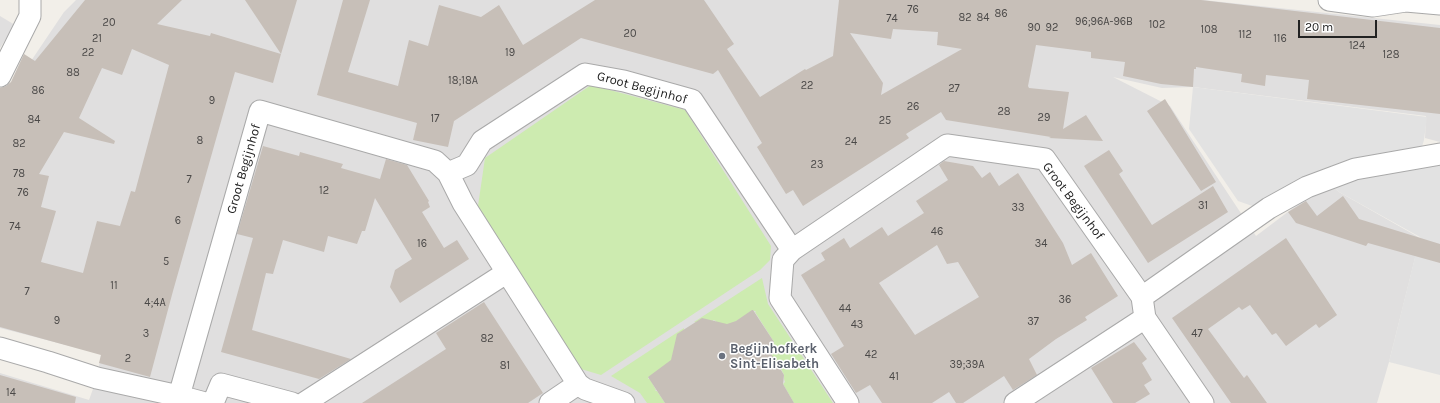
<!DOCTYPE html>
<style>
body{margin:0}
#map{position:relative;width:1440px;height:403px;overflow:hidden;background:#f2efe9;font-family:Karla,sans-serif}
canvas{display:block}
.scale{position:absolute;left:1298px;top:20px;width:79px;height:18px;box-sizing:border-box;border:2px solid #222;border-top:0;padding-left:5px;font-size:12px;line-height:14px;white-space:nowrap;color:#222;-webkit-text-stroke:3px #fff;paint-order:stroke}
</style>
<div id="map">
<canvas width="1440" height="403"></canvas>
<div class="scale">20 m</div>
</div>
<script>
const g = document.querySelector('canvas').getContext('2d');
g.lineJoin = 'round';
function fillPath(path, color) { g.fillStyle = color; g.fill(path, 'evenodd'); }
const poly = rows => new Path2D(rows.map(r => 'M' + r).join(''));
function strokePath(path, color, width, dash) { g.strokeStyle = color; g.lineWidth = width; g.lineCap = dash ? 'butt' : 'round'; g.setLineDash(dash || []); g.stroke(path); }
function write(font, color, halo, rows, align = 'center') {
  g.font = font + ' Karla,sans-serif'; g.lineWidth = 3; g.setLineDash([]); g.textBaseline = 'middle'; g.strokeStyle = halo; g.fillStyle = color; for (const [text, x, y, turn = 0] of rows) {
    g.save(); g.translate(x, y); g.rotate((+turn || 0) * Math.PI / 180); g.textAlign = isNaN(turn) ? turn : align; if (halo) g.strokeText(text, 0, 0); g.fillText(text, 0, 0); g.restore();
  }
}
fillPath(poly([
 [76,0,1203,0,1440,25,1440,142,1425,138,1426,116,1193,87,1162,88,1113,77,1170,106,1256,236,1305,199,1331,185,1339,192,1420,238,1389,362,1377,403,0,403,0,373,89,400,97,378,101,354,0,328,0,107,64,12],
 [0,16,15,25,0,48]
]), '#e0dfdf');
fillPath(poly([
 [591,85,685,110,771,246,770,260,760,270,601,375,581,369,478,206,485,158],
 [762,278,768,304,833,403,794,403,783,384,785,382,784,379,784,375,780,367,775,366,761,351,774,342,755,312,756,311,754,311,752,310,751,312,722,330,718,331,716,321,713,320,712,326,694,322],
 [684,328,683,354,651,376,649,376,648,379,650,379,656,390,655,391,657,391,665,403,647,403,640,393,611,376]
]), '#cdebb0');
fillPath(poly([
 [1193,87,1427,117,1424,140,1421,150,1258,208,1238,201,1189,129],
 [1440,164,1440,375,1389,362,1420,237,1339,192,1331,185,1353,173]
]), '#e2e2e2');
fillPath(poly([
 [85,0,182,0,157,24,210,36,211,33,281,54,273,83,235,72,173,291,150,377,99,363,101,355,0,327,0,88,6,86,11,82,24,54,35,61],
 [132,49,169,65,135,192,131,191,120,226,97,221,83,273,41,262,56,211,41,207,49,176,39,174,64,132,114,144,115,141,79,118,102,68,122,75],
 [245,0,297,0,281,54],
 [343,0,370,0,348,72,398,86,409,40,428,46,439,5,481,17,499,5,523,45,595,0,704,0,734,44,727,49,760,97,805,69,806,70,833,56,839,0,1201,0,1440,28,1440,114,1307,99,1309,80,1266,75,1265,86,1241,82,1242,74,1196,67,1196,69,1194,69,1193,87,1161,84,1123,76,1125,62,1091,58,1091,52,1036,45,1028,86,1029,88,1069,92,1063,129,1086,115,1103,141,1049,138,1051,137,946,120,941,112,906,134,909,138,803,206,793,190,786,194,757,147,762,143,718,70,713,74,581,38,454,121,448,147,413,140,417,123,317,95],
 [893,29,938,32,937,45,962,49,881,95,883,83,850,33,891,39],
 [1165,99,1216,182,1201,191,1147,111],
 [263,146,299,156,300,152,343,164,341,168,380,179,386,159,407,165,429,201,428,202,430,207,422,212,444,248,457,240,469,259,400,303,390,287,395,270,412,259,375,198,365,231,362,231,357,244,328,236,324,252,283,240,273,274,266,273,252,330,351,359,319,379,221,352,253,238,237,234],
 [1109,150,1123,171,1119,174,1152,225,1213,186,1228,212,1148,263,1084,166],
 [944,161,973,166,982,178,990,172,999,186,1018,173,1063,243,1072,265,1091,253,1118,296,1085,317,1087,320,1056,339,1029,359,1037,375,1013,390,1004,376,963,403,956,403,949,392,932,403,882,403,870,385,856,393,831,354,844,346,801,275,825,260,821,253,844,238,850,248,882,227,888,236,924,213,916,201,948,180,939,165],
 [937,245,947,264,958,262,979,297,915,335,879,283],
 [1343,196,1359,219,1440,244,1440,263,1368,243,1366,246,1296,223,1288,212,1306,201,1317,216],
 [1286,238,1337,315,1319,328,1316,324,1286,346,1276,333,1272,335,1250,305,1242,310,1239,307,1208,329,1244,378,1247,375,1267,403,1231,403,1172,318],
 [484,302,543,393,528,403,362,403,446,349,436,333],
 [752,310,753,310,774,342,767,347,784,375,783,384,794,403,665,403,648,377,671,360,677,334,702,318,727,324,736,321],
 [1134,342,1147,359,1142,363,1152,380,1144,385,1150,394,1135,403,1113,403,1091,368],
 [0,375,76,397,75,403,0,403]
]), '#c7bfb8');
const street = poly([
 [1329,0,1373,6,1406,1,1440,4],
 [0,76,30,16,30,0],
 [448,173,467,165,482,141,585,74,624,81,692,100,792,250,783,260,780,298,848,403],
 [792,250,947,145,1045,159,1142,297,1145,318,1203,403],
 [1142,297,1269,208,1307,187,1355,169,1440,154],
 [0,348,48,362,97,378,179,396,205,403],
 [179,396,260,111,435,161,448,173,463,203,578,384,585,389,624,403],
 [213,403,221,384,292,403],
 [304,403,506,273],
 [550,403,578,384],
 [1015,403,1145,318]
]);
strokePath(street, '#a9a9a9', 23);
strokePath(street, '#fff', 21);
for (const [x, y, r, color] of [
 [722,356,4,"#6b7280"]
]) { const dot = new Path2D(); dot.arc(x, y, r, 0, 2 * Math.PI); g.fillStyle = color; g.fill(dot); strokePath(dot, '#fff', 1.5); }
write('11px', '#4b4948', null, [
 ["76",913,10],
 ["86",1001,14],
 ["82",965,18],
 ["84",983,18],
 ["74",892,19],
 ["96;96A-96B",1104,22],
 ["20",109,23],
 ["102",1157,25],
 ["90",1034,28],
 ["92",1052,28],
 ["108",1209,30],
 ["20",630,34],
 ["112",1245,35],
 ["21",97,39],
 ["116",1280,39],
 ["124",1357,46],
 ["22",88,53],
 ["19",510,53],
 ["128",1391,55],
 ["88",73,73],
 ["18;18A",463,81],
 ["22",807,86],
 ["27",954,89],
 ["86",38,91],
 ["9",212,101],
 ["26",913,107],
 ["28",1004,112],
 ["29",1044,118],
 ["17",435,119],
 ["84",34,120],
 ["25",885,121],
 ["8",200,141],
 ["24",851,142],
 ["82",19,144],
 ["23",817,165],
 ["78",19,174],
 ["7",189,180],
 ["12",324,191],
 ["76",23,193],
 ["31",1203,206],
 ["33",1018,208],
 ["6",178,221],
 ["74",15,227],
 ["46",937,232],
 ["16",422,244],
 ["34",1041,244],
 ["5",166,262],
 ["11",114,286],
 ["7",27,292],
 ["36",1065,300],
 ["4;4A",155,303],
 ["44",845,309],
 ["9",57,321],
 ["37",1033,322],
 ["43",857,325],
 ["3",146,334],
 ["47",1197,334],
 ["82",487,339],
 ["42",871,355],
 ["2",128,359],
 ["39;39A",967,365],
 ["81",505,366],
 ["41",894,377],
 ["14",11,393]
]);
write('13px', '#222', '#fff', [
 ["Groot Begijnhof",642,88,15],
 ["Groot Begijnhof",244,169,-74],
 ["Groot Begijnhof",1073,201,53]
]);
write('bold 13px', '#5b616d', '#fff', [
 ["Begijnhofkerk",730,349],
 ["Sint-Elisabeth",730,364]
], 'left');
</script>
